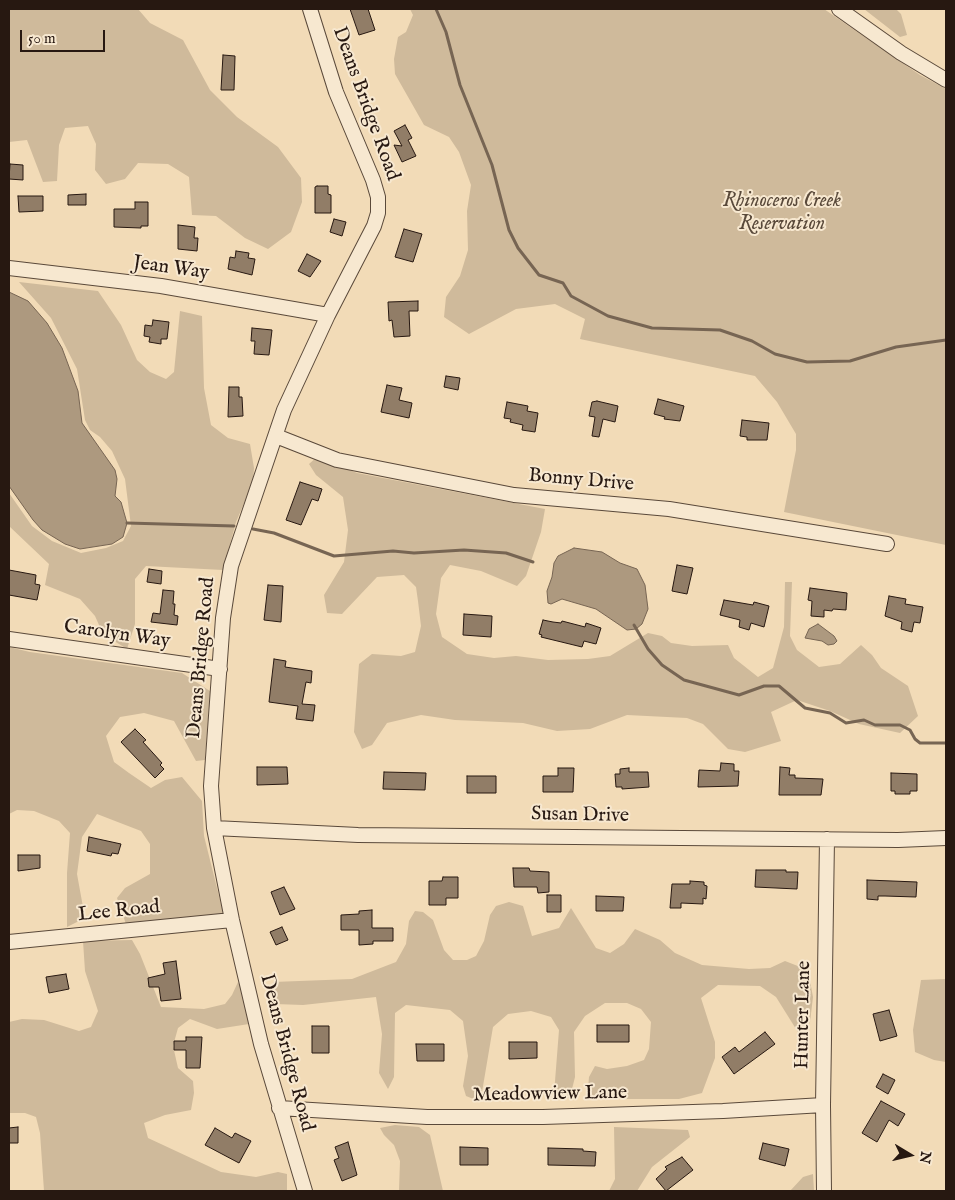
<!DOCTYPE html>
<style>
body{margin:0}
#map{position:relative;width:955px;height:1200px;overflow:hidden;background:#f2dbb7;font-family:"IM FELL English",serif}
canvas{display:block}
.frame{position:absolute;inset:0;border:10px solid #271811;pointer-events:none}
.north{position:absolute;left:885px;top:1130px;width:50px;height:50px;-webkit-text-stroke:4px #f7e8d0;paint-order:stroke;rotate:99deg;font-size:14px;font-weight:700;line-height:20px;text-align:center;color:#271811}
.north::after{content:'';display:block;margin:auto;width:18px;height:22px;background:#271811;clip-path:polygon(50% 0,100% 100%,50% 72%,0 100%)}
.scale{position:absolute;left:20px;top:30px;width:85px;height:22px;box-sizing:border-box;border:2px solid #271811;border-top:0;padding-left:6px;font-size:15px;line-height:18px;white-space:nowrap;color:#271811;-webkit-text-stroke:4px #f7e8d0;paint-order:stroke}
</style>
<div id="map">
<canvas width="955" height="1200"></canvas>
<div class="frame"></div>
<div class="north">N</div>
<div class="scale">50 m</div>
</div>
<script>
const g = document.querySelector('canvas').getContext('2d');
g.lineJoin = 'round';
function fillPath(path, color) { g.fillStyle = color; g.fill(path, 'evenodd'); }
const poly = rows => new Path2D(rows.map(r => 'M' + r).join(''));
function strokePath(path, color, width, dash) { g.strokeStyle = color; g.lineWidth = width; g.lineCap = dash ? 'butt' : 'round'; g.setLineDash(dash || []); g.stroke(path); }
function write(font, color, halo, rows, align = 'center') {
  g.font = font + ' "IM FELL English",serif'; g.lineWidth = 4; g.setLineDash([]); g.textBaseline = 'middle'; g.strokeStyle = halo; g.fillStyle = color; for (const [text, x, y, turn = 0] of rows) {
    g.save(); g.translate(x, y); g.rotate((+turn || 0) * Math.PI / 180); g.textAlign = isNaN(turn) ? turn : align; if (halo) g.strokeText(text, 0, 0); g.fillText(text, 0, 0); g.restore();
  }
}
fillPath(poly([
 [9,9,138,9,150,23,183,40,210,90,237,117,278,147,301,178,302,202,291,232,268,249,245,238,216,216,192,215,189,177,168,164,138,163,125,179,106,184,95,170,96,144,88,126,65,128,59,145,57,181,43,182,27,140,9,142],
 [410,9,824,9,920,75,946,89,946,545,784,512,796,450,796,434,777,402,755,376,580,339,585,319,555,304,516,309,469,334,444,317,446,297,460,276,468,250,467,211,471,185,459,152,449,137,424,125,395,74,394,59,398,37,406,32,413,15],
 [864,9,896,9,901,14,907,35,900,37],
 [19,282,98,291,121,325,137,360,150,372,166,379,174,372,180,311,202,316,204,388,211,425,228,438,250,444,254,468,253,482,236,522,223,570,146,566,135,579,135,624,127,649,103,634,95,616,80,599,45,585,49,564,9,526,9,493,32,526,52,541,81,553,106,548,123,541,131,526,125,479,112,451,100,437,90,430,85,420,77,369,51,318],
 [317,457,357,473,545,509,541,532,526,576,517,586,481,571,450,565,441,578,436,614,442,637,467,654,494,658,516,656,548,660,588,659,610,656,648,633,662,636,671,643,692,646,728,645,734,658,758,677,773,668,784,627,785,582,792,582,790,636,797,650,819,667,840,664,861,645,872,655,881,668,908,686,918,716,900,733,859,724,830,711,797,700,771,712,781,741,745,752,728,749,703,724,687,718,627,715,590,729,557,731,523,723,455,720,421,715,387,723,372,745,362,749,354,732,359,664,372,654,401,656,415,652,421,626,418,601,416,587,404,575,377,577,342,614,327,613,324,595,344,562,348,530,343,497,316,475,309,464],
 [9,647,30,652,182,673,210,691,205,760,196,761,174,721,144,713,120,717,106,736,114,762,129,773,151,788,165,780,182,777,202,801,204,836,224,916,126,924,117,898,125,888,150,874,150,844,141,831,97,814,82,837,77,874,85,918,67,927,67,873,70,833,59,821,34,811,17,810,9,814],
 [509,902,523,906,532,936,559,928,571,908,596,948,610,953,624,944,635,929,660,940,675,953,702,965,749,969,770,968,785,961,808,970,813,997,810,1022,801,1037,776,997,760,986,718,985,701,998,715,1042,715,1058,702,1093,679,1099,610,1099,594,1097,588,1089,589,1077,595,1066,607,1069,627,1066,644,1060,649,1049,651,1022,641,1009,627,1003,605,1003,585,1016,574,1032,575,1077,570,1097,563,1100,554,1094,559,1030,551,1017,531,1011,508,1014,493,1027,481,1098,476,1100,466,1096,463,1086,468,1056,463,1021,450,1010,406,1005,395,1013,394,1077,388,1089,379,1073,382,1034,376,997,303,1005,275,1004,273,982,352,979,396,962,406,944,409,921,415,911,423,912,433,920,444,950,453,960,467,960,476,956,484,941,490,915,496,906],
 [132,940,140,954,161,1007,204,1009,225,1004,232,995,238,982,242,990,249,1024,217,1029,190,1019,178,1028,173,1046,178,1068,193,1081,194,1093,191,1110,165,1115,144,1123,148,1138,221,1172,256,1177,278,1172,287,1174,287,1191,44,1191,40,1133,36,1117,25,1113,9,1113,9,1022,22,1019,44,1020,79,1031,91,1027,98,1011,85,971,83,941],
 [946,979,946,1062,934,1060,915,1052,913,1030,921,980],
 [395,1125,419,1127,430,1135,443,1191,399,1191,400,1161,394,1145,384,1135,380,1128],
 [614,1127,688,1130,690,1137,652,1167,637,1191,609,1191,615,1179],
 [813,1174,814,1191,790,1191,803,1177]
]), '#cfba9b');
const water = poly([
 [9,292,28,301,47,323,62,348,78,391,82,423,115,470,117,479,115,496,121,502,127,523,123,537,112,544,80,549,65,544,42,530,33,520,9,486,9,292],
 [574,548,602,552,620,563,637,569,645,585,648,609,642,624,636,629,627,630,596,609,562,599,551,604,548,603,547,591,552,577,554,563,558,556,574,548],
 [818,624,834,636,837,641,834,644,828,645,822,641,805,638,809,629,818,624]
]);
fillPath(water, '#ad997f');
strokePath(water, '#776553', 1);
strokePath(poly([
 [436,9,446,32,460,85,492,165,509,230,518,248,539,275,563,283,571,296,608,316,652,328,720,330,752,341,775,354,807,362,850,361,896,347,946,340],
 [127,523,234,526],
 [253,529,274,533,334,556,393,551,414,553,464,550,506,553,533,562],
 [634,625,648,649,662,665,684,680,739,695,764,686,779,686,805,708,830,713,846,723,864,720,875,725,900,725,910,730,915,739,920,743,946,743]
]), '#776553', 3);
const building = poly([
 [350,9,368,9,375,30,359,35,350,9],
 [223,55,235,56,234,90,221,90,223,55],
 [405,125,412,138,408,140,416,156,402,162,394,145,402,146,394,131,405,125],
 [10,164,23,165,23,180,9,179,10,164],
 [317,186,328,186,328,194,331,195,331,213,315,213,315,187,317,186],
 [86,194,86,205,68,205,68,195,86,194],
 [18,196,43,196,43,211,19,212,18,196],
 [135,202,148,202,148,226,141,226,141,228,114,227,114,209,135,209,135,202],
 [334,219,346,222,342,236,330,232,334,219],
 [178,225,195,227,194,238,198,238,197,251,178,249,178,225],
 [404,229,422,234,413,262,395,257,404,229],
 [236,251,249,253,248,258,255,259,252,275,228,269,230,257,235,258,236,251],
 [307,254,321,261,310,277,298,271,307,254],
 [418,301,418,311,409,311,410,336,394,337,392,320,389,321,388,302,418,301],
 [153,320,169,322,167,339,161,339,161,344,149,342,150,337,144,336,145,325,152,326,153,320],
 [252,328,272,330,269,355,254,354,255,341,251,341,252,328],
 [446,376,460,378,458,390,444,387,446,376],
 [387,385,402,388,399,400,412,403,409,418,381,412,387,385],
 [229,387,239,387,239,397,242,397,243,416,228,417,229,387],
 [658,399,684,406,680,421,664,419,665,417,654,414,658,399],
 [597,401,618,406,615,422,603,419,599,437,592,436,595,417,589,416,592,402,597,401],
 [507,402,528,406,527,411,538,413,535,432,522,430,523,425,510,422,511,419,504,418,507,402],
 [742,420,769,423,767,440,747,440,747,437,740,436,742,420],
 [300,482,322,489,318,501,312,499,301,525,286,520,300,482],
 [677,565,693,568,687,594,672,591,677,565],
 [149,569,162,571,161,584,147,582,149,569],
 [9,570,36,575,35,584,40,585,37,600,9,595,9,570],
 [268,585,283,586,281,622,264,620,268,585],
 [810,588,847,593,846,610,833,609,832,611,824,610,824,617,811,616,812,601,808,600,810,588],
 [163,590,174,591,173,604,175,604,174,615,178,616,177,625,151,622,153,613,160,614,163,590],
 [889,596,906,599,905,604,923,607,920,623,914,622,912,632,901,629,902,622,885,616,889,596],
 [724,600,753,605,754,602,769,606,764,627,751,623,749,630,739,627,740,620,720,615,724,600],
 [464,614,492,616,491,637,463,635,464,614],
 [543,620,553,622,561,623,562,621,585,627,586,623,601,628,596,644,584,641,582,647,541,637,542,635,539,634,543,620],
 [274,659,286,661,285,667,312,671,311,683,306,682,302,704,315,705,313,721,296,719,298,706,269,702,274,659],
 [135,729,146,740,143,742,162,763,160,765,164,769,155,778,121,742,135,729],
 [721,763,734,764,734,771,739,771,738,786,698,787,699,770,720,771,721,763],
 [257,767,287,767,288,784,257,785,257,767],
 [780,767,790,768,789,775,795,775,795,778,823,779,821,795,779,795,780,767],
 [558,768,574,768,573,792,543,792,543,776,558,776,558,768],
 [629,768,629,772,648,772,649,787,622,789,622,787,616,787,615,774,620,774,620,769,629,768],
 [384,772,426,773,425,790,383,789,384,772],
 [891,773,917,774,917,791,910,791,910,794,895,794,895,791,891,791,891,773],
 [467,776,496,776,496,793,467,793,467,776],
 [89,837,121,844,118,854,112,853,111,856,87,851,89,837],
 [18,855,40,855,40,868,18,871,18,855],
 [513,868,529,868,530,871,549,872,549,892,538,893,537,887,514,887,513,868],
 [756,870,786,870,786,872,798,872,797,889,755,887,756,870],
 [443,877,458,877,458,898,446,898,446,905,429,905,429,881,442,881,443,877],
 [867,880,917,882,916,897,885,896,878,896,878,900,867,899,867,880],
 [690,881,704,882,704,885,707,886,706,899,703,898,703,904,681,903,681,908,670,908,672,884,690,884,690,881],
 [284,887,295,909,280,915,271,892,284,887],
 [547,895,561,895,561,912,547,912,547,895],
 [596,896,624,897,623,911,596,911,596,896],
 [372,910,372,928,393,928,393,941,373,941,373,944,359,945,359,930,341,930,341,915,359,914,359,911,372,910],
 [282,927,288,940,276,945,270,932,282,927],
 [176,961,181,999,161,1001,159,987,149,987,148,978,165,974,163,963,176,961],
 [66,974,69,989,49,993,46,977,66,974],
 [889,1010,897,1036,880,1041,873,1014,889,1010],
 [597,1025,629,1025,629,1042,597,1042,597,1025],
 [312,1026,329,1026,329,1053,312,1053,312,1026],
 [765,1032,775,1044,734,1074,722,1057,735,1047,739,1052,765,1032],
 [186,1037,202,1037,200,1068,186,1068,186,1050,174,1050,174,1041,186,1041,186,1037],
 [509,1042,537,1042,537,1058,509,1059,509,1042],
 [416,1044,444,1044,444,1061,417,1061,416,1044],
 [883,1074,895,1080,888,1094,876,1087,883,1074],
 [881,1101,905,1114,898,1126,889,1120,877,1142,862,1133,881,1101],
 [18,1127,18,1143,9,1143,9,1128,18,1127],
 [215,1128,232,1138,235,1133,251,1141,239,1163,205,1145,215,1128],
 [348,1142,357,1175,342,1181,334,1160,339,1158,335,1147,348,1142],
 [763,1143,789,1149,785,1166,759,1159,763,1143],
 [460,1147,488,1148,488,1165,460,1165,460,1147],
 [548,1148,583,1149,583,1151,596,1152,595,1166,548,1165,548,1148],
 [682,1157,693,1170,666,1191,656,1179,667,1169,665,1167,682,1157]
]);
fillPath(building, '#917d67');
strokePath(building, '#271811', 1);
const minor = poly([
 [839,9,901,53,946,80],
 [9,268,161,286,328,315],
 [276,436,337,460,514,495,669,509,887,544],
 [9,639,220,669],
 [214,828,358,835,898,840,946,838],
 [9,942,232,920],
 [279,1108,427,1117,543,1117,723,1111,823,1105],
 [305,1191,261,1044,232,920,214,828,211,786,223,618,231,566,284,410,328,315,374,226,378,213,378,197,373,180,336,92,310,9],
 [824,1191,823,1105,827,839]
]);
strokePath(minor, '#5a493a', 16);
strokePath(minor, '#f7e8d0', 14);
write('20px', '#271811', '#f7e8d0', [
 ["Deans Bridge Road",365,104,70],
 ["Jean Way",171,269,8],
 ["Bonny Drive",581,481,5],
 ["Carolyn Way",117,635,8],
 ["Deans Bridge Road",202,658,-85],
 ["Susan Drive",580,816,1],
 ["Lee Road",119,912,-6],
 ["Hunter Lane",804,1015,-89],
 ["Deans Bridge Road",286,1053,75],
 ["Meadowview Lane",550,1095,-1]
]);
write('italic 20px', '#59493a', '#f7e8d0', [
 ["Rhinoceros Creek",782,202],
 ["Reservation",782,225]
]);
</script>
